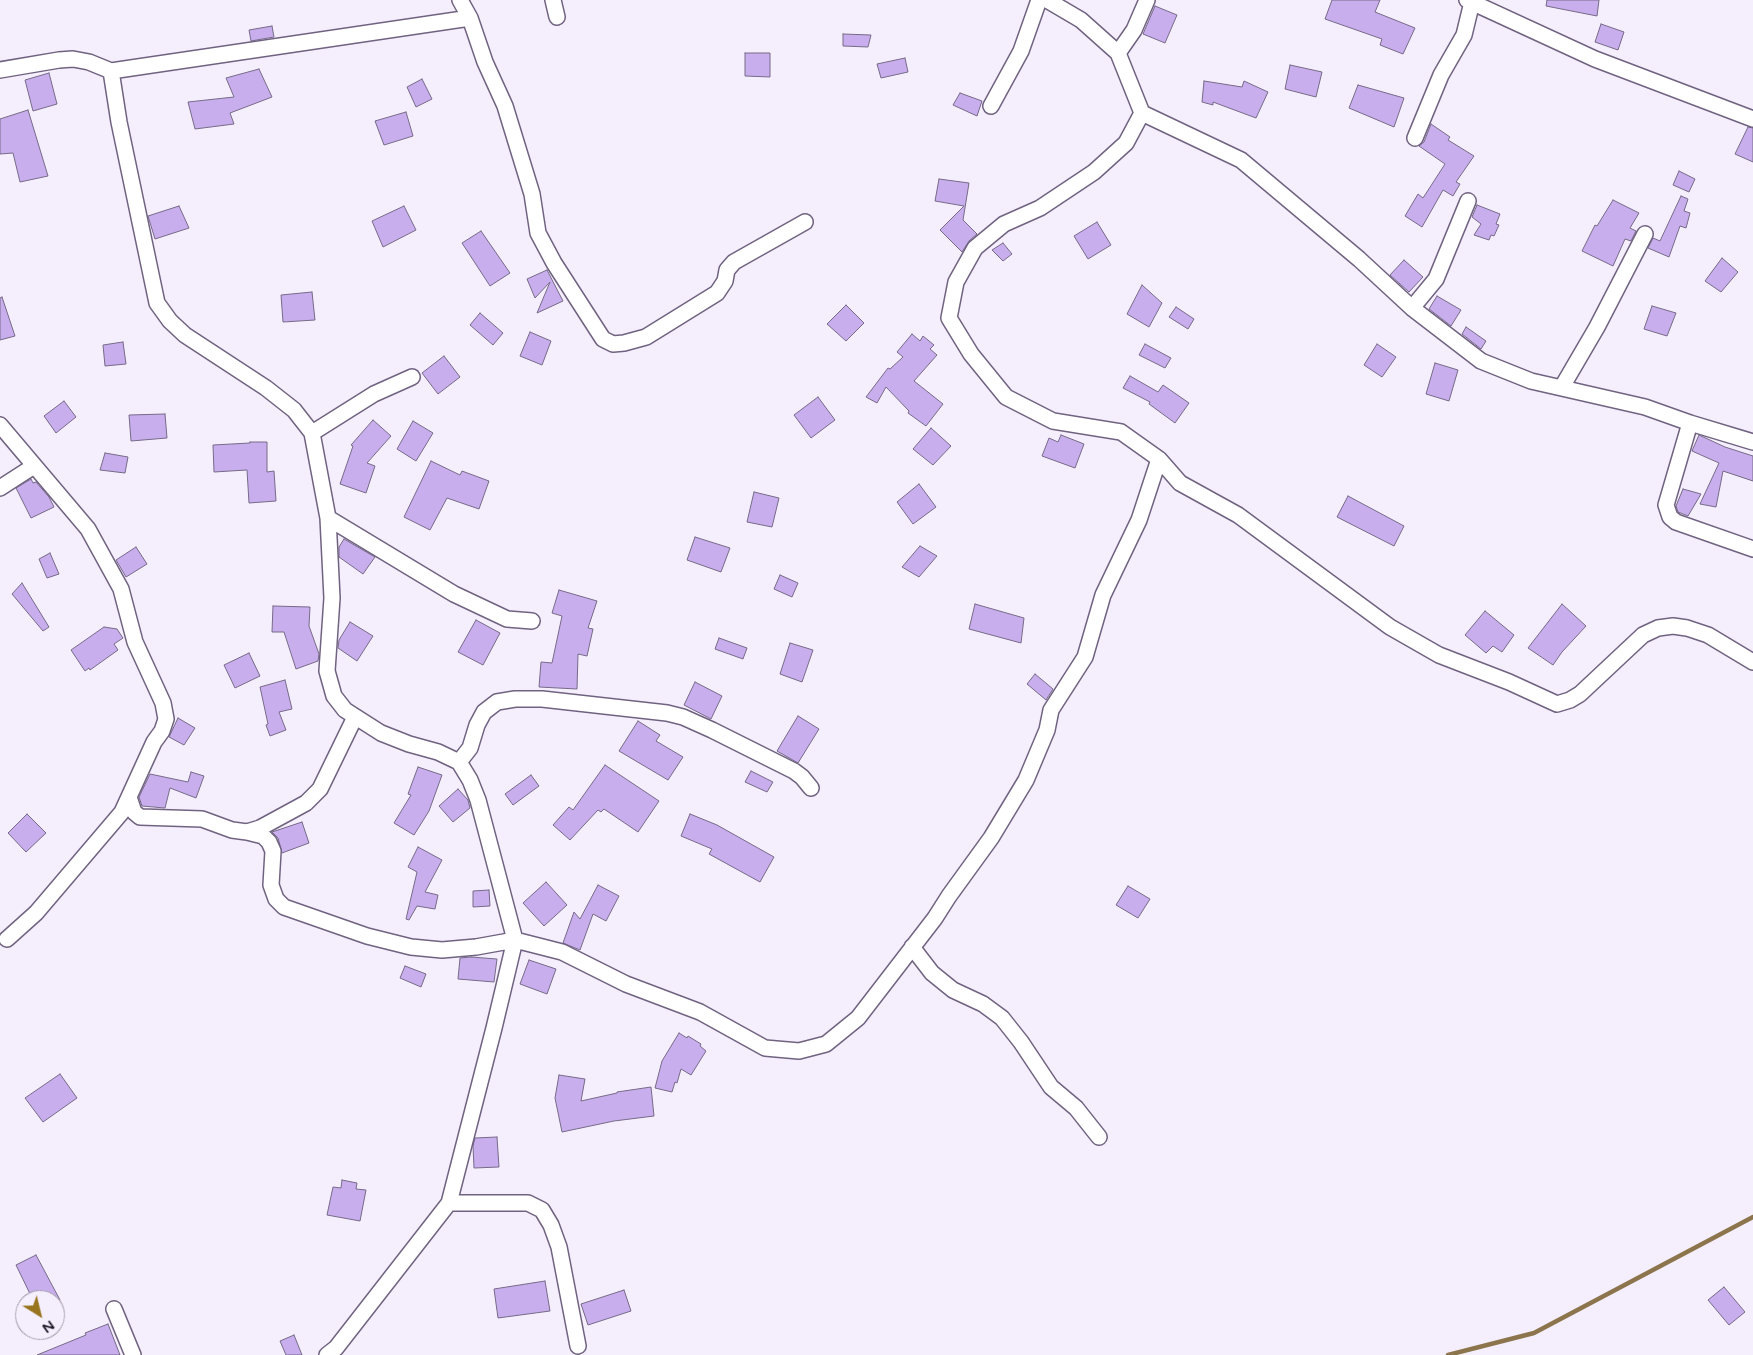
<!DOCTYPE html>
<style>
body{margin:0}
#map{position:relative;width:1753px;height:1355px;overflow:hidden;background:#f5effd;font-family:"Varela Round",sans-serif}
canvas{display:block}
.north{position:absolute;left:15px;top:1290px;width:50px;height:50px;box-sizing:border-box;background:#f5effd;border:1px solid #9f99a6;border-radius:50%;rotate:144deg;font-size:14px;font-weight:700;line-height:20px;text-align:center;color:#1d1824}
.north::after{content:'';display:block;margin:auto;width:18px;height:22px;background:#98741e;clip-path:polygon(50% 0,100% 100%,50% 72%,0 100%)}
</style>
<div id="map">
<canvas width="1753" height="1355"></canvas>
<div class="north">N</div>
</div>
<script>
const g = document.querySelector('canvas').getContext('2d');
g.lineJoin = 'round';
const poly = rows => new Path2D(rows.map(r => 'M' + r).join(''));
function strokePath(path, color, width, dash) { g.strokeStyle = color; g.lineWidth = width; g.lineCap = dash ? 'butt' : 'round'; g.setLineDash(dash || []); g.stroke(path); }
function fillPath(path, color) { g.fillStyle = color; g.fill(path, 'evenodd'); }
strokePath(poly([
 [1448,1355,1534,1333,1753,1217]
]), '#8c754c', 4.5);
const building = poly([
 [1332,0,1380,0,1375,12,1415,28,1403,54,1380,45,1382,39,1325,19,1332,0],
 [1547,0,1599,0,1597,16,1546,6,1547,0],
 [1155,6,1177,15,1165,43,1143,34,1155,6],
 [1601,24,1624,32,1618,50,1595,42,1601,24],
 [272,26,274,37,251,41,249,30,272,26],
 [843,34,871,35,868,47,843,46,843,34],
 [745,53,770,53,770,77,745,76,745,53],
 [905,58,908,72,881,78,877,64,905,58],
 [1290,65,1322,72,1316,97,1285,89,1290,65],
 [259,69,272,97,230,113,234,124,195,129,188,102,234,97,226,78,259,69],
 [49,73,57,104,33,111,25,80,49,73],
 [422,79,432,99,416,107,407,87,422,79],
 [1204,81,1242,87,1244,81,1268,92,1256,118,1213,102,1213,105,1202,102,1204,81],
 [1358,85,1404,98,1394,127,1349,108,1358,85],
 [960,93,982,101,977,116,953,105,960,93],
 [28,110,48,176,20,182,13,153,0,154,0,119,28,110],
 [406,112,413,136,384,145,375,121,406,112],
 [1431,124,1450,137,1448,140,1474,156,1456,182,1460,184,1453,196,1443,190,1422,227,1405,216,1418,194,1423,198,1445,164,1419,146,1424,142,1431,124],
 [1748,127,1753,128,1753,162,1735,154,1748,127],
 [1679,171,1695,179,1689,192,1673,185,1679,171],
 [939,179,969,183,963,220,977,234,969,241,962,252,940,230,964,206,935,201,939,179],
 [1681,196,1688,199,1684,211,1690,213,1686,228,1680,226,1669,257,1648,248,1653,238,1660,241,1681,196],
 [1613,200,1639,213,1630,228,1636,231,1631,241,1625,239,1613,266,1582,251,1595,225,1597,226,1613,200],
 [1477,205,1500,214,1496,224,1499,225,1494,236,1491,235,1489,240,1474,235,1481,224,1472,217,1477,205],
 [179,206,189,228,155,239,148,216,179,206],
 [404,206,416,230,383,247,372,221,404,206],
 [1097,222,1111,245,1088,259,1074,236,1097,222],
 [481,231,510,273,490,286,462,243,481,231],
 [1003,243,1012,254,1003,261,992,250,1003,243],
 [1722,258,1738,272,1721,292,1705,281,1722,258],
 [1404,260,1423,277,1409,292,1390,275,1404,260],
 [547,270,563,301,537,313,550,282,535,298,527,279,547,270],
 [1142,285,1162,303,1149,327,1127,314,1142,285],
 [312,292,315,320,283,322,281,295,312,292],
 [1437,296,1461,310,1451,326,1429,309,1437,296],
 [2,297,15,336,0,340,0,298,2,297],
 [846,305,864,323,846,341,827,324,846,305],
 [1652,306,1676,313,1667,336,1644,329,1652,306],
 [1176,307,1194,319,1188,329,1169,317,1176,307],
 [480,313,503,333,493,345,470,325,480,313],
 [1466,327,1486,341,1481,349,1462,334,1466,327],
 [530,332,551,341,542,365,520,356,530,332],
 [912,334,920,341,923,336,934,345,930,349,937,355,914,381,943,404,926,426,908,413,909,411,886,387,877,403,866,397,888,368,890,369,903,357,897,352,912,334],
 [123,342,126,364,105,366,103,345,123,342],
 [1145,344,1171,358,1165,368,1139,355,1145,344],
 [1377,344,1396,357,1382,377,1364,365,1377,344],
 [444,356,460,377,438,394,422,373,444,356],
 [1435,363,1458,370,1449,401,1426,394,1435,363],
 [1130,376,1158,392,1163,385,1189,403,1175,423,1149,404,1150,402,1123,388,1130,376],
 [818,397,835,420,811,438,794,415,818,397],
 [64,401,76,417,56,433,44,416,64,401],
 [165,414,167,438,131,441,129,415,165,414],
 [373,420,391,436,367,463,375,466,366,493,340,484,353,446,351,445,373,420],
 [413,421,433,433,416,461,397,449,413,421],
 [931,428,951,446,933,465,913,449,931,428],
 [1061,435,1084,444,1075,468,1042,456,1049,438,1058,442,1061,435],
 [1699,435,1725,447,1753,456,1753,481,1723,471,1716,507,1700,504,1719,463,1692,451,1699,435],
 [250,442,267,442,267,472,274,471,276,501,249,503,247,470,214,472,213,445,250,443,250,442],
 [105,453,128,457,125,473,100,470,105,453],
 [431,461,460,475,462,471,489,481,479,509,447,498,430,530,404,517,431,461],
 [31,479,33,483,36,482,49,497,54,507,31,518,16,488,31,479],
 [919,484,936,507,913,524,897,502,919,484],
 [1683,489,1701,494,1688,516,1678,512,1676,506,1683,489],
 [754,492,779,498,772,527,747,522,754,492],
 [1348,496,1404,526,1394,546,1337,517,1348,496],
 [695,537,730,548,721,572,687,560,695,537],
 [344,539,375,557,363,574,339,557,339,547,344,539],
 [920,546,937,556,919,577,902,567,920,546],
 [136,547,147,564,126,577,116,560,136,547],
 [50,553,59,574,47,578,39,559,50,553],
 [780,575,798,583,792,597,774,589,780,575],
 [22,583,49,627,43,631,12,594,22,583],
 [559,590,597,601,588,628,593,629,587,656,578,654,577,689,539,687,541,662,552,663,562,616,552,613,559,590],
 [975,604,1024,618,1021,643,969,629,975,604],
 [1562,604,1586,626,1562,652,1553,665,1528,648,1562,604],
 [273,606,310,607,309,626,319,654,318,661,296,669,284,632,272,632,273,606],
 [1485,611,1514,635,1502,652,1493,646,1486,653,1465,635,1485,611],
 [476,620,500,633,483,665,458,652,476,620],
 [350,622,373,636,357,661,338,648,339,640,350,622],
 [104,627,117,629,123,638,114,644,118,650,90,670,89,668,85,671,71,650,104,627],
 [719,638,747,648,743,659,715,649,719,638],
 [790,643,813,650,802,682,780,674,790,643],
 [249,653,260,676,235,688,224,665,249,653],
 [1035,674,1053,689,1046,700,1027,684,1035,674],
 [285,680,292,709,279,712,286,730,270,736,266,725,268,724,260,687,285,680],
 [695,682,722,696,711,719,684,705,695,682],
 [798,716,819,729,798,763,777,751,798,716],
 [178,718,195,728,184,745,169,737,178,718],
 [638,721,660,735,656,741,683,757,668,780,619,751,638,721],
 [605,765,659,801,638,832,604,809,601,812,598,810,570,840,553,825,569,807,573,810,605,765],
 [418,767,442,775,429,811,414,835,394,823,411,795,408,794,418,767],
 [751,771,773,782,767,792,745,782,751,771],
 [191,772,204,776,196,798,170,788,165,808,142,806,139,797,150,774,188,782,191,772],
 [531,775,539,786,513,805,505,794,531,775],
 [458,789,468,800,470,808,453,822,439,806,458,789],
 [27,814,46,833,26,852,8,833,27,814],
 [690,814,717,825,774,857,760,882,709,854,712,849,681,836,690,814],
 [302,822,309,843,282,853,278,838,272,832,302,822],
 [418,847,442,860,425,892,438,895,435,909,417,906,409,920,406,919,417,872,408,867,418,847],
 [546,882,567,905,544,926,523,903,546,882],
 [598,885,619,896,606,921,593,914,580,950,563,943,574,912,580,919,598,885],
 [1128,886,1150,899,1138,918,1116,905,1128,886],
 [489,890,490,906,473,907,473,891,489,890],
 [471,957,497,959,494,982,458,979,460,958,471,957],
 [529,960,556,969,547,994,520,984,529,960],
 [405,966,426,974,421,987,400,978,405,966],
 [679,1033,687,1038,688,1036,701,1044,700,1046,706,1051,691,1075,681,1069,677,1083,675,1082,672,1092,655,1088,662,1061,679,1033],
 [60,1074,77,1098,43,1122,25,1098,60,1074],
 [559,1075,585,1079,581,1101,617,1093,617,1092,651,1087,654,1116,614,1121,562,1132,555,1098,559,1075],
 [497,1137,499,1167,474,1168,473,1146,475,1138,497,1137],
 [342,1180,357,1183,356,1189,366,1190,360,1221,327,1215,333,1187,341,1188,342,1180],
 [36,1255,60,1300,33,1300,16,1265,36,1255],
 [545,1281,550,1311,498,1318,494,1289,545,1281],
 [1724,1287,1745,1312,1729,1325,1708,1300,1724,1287],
 [624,1290,631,1311,588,1325,581,1304,624,1290],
 [108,1324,120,1355,37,1355,86,1335,85,1333,108,1324],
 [294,1335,302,1355,286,1355,280,1341,294,1335]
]);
fillPath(building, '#c8aeec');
strokePath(building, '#766a88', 1);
const street = poly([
 [460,0,470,18,485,62,505,106,532,194,538,233,554,263,603,339,613,344,624,343,646,337,717,293,725,281,727,270,734,262,805,222],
 [553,0,557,17],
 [1047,0,1081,20,1118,53,1142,113,1126,143,1094,172,1040,208,1004,224,975,248,956,282,949,318,971,354,1006,397,1053,421,1121,432,1159,459,1180,483,1238,515,1390,627,1439,655,1509,682,1557,704,1570,700,1580,694,1643,635,1658,628,1673,626,1687,628,1708,635,1753,662],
 [1467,0,1595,59,1753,119],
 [1118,53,1134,30,1147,0],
 [0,70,59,60,73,59,89,62,111,71,119,122,157,303,170,321,185,335,266,388,294,410,312,433,328,518,332,598,327,671,334,696,345,710,381,733,409,744,438,752,459,762,470,748,477,725,484,712,497,702,515,699,542,699,667,713,683,717,712,730,794,771,802,777,811,788],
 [111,71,470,18],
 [991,106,1021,51,1039,0],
 [1142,113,1241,160,1359,259,1412,308,1481,361,1531,381,1645,407,1690,423,1753,442],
 [1415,138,1441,75,1464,35,1472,2],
 [1412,308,1436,279,1468,201],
 [1562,387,1597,327,1645,234],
 [1690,423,1666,505,1670,517,1676,522,1753,549],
 [0,425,88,529,121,589,135,642,163,703,166,719,162,731,154,742,122,812,36,913,7,939],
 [312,433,374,394,412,377],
 [0,488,34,466],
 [328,518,454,594,507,619,532,621],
 [129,797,134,812,140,817,202,819,232,830,247,832,260,828,306,803,320,789,355,717],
 [247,832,263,836,269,842,273,851,271,885,276,899,284,907,367,936,411,947,442,950,476,947,515,940,562,952,626,984,700,1012,765,1048,799,1051,826,1044,858,1018,935,918,949,896,991,838,1026,780,1047,730,1051,710,1085,657,1103,595,1139,520,1159,459],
 [912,947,932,973,953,990,983,1004,1002,1018,1021,1042,1051,1087,1076,1108,1099,1137],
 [449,1203,528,1203,542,1210,551,1225,559,1247,578,1346],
 [114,1309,133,1355],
 [327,1355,336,1348,449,1203,494,1028,515,940,478,800,470,780,459,762]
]);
strokePath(street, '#706381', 18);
strokePath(street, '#fff', 15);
</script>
